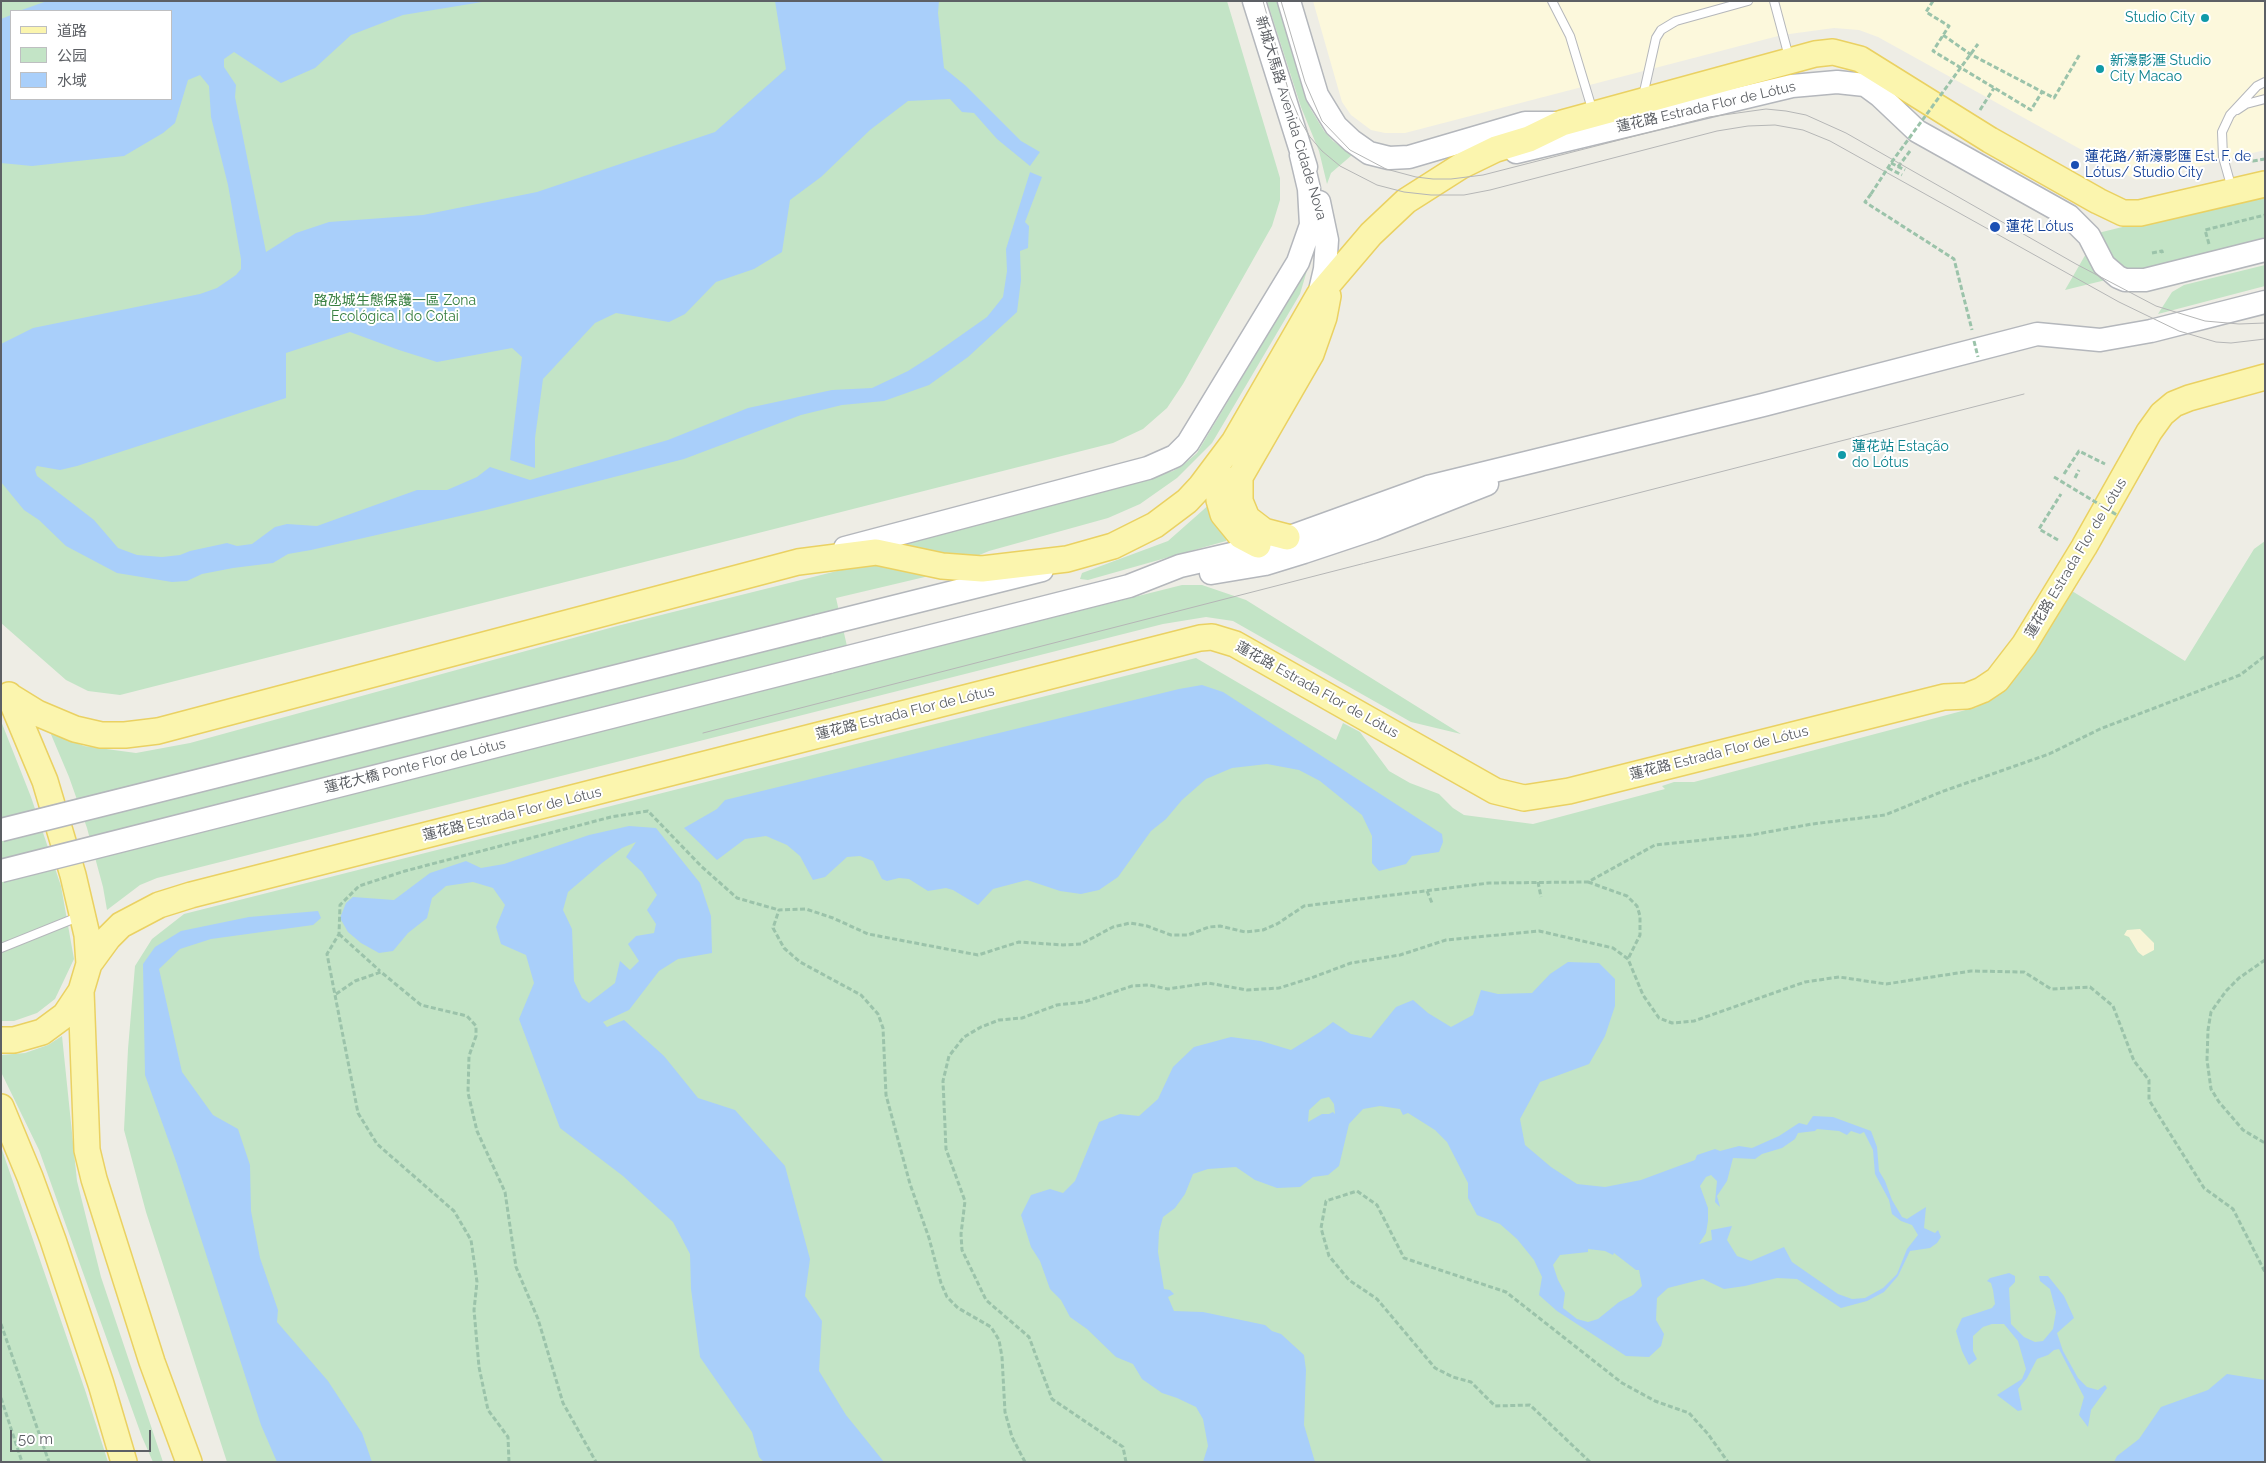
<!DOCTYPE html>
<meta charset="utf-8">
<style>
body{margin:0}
#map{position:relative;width:2266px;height:1463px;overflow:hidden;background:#eeede5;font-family:Raleway,"Noto Sans SC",sans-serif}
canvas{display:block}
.frame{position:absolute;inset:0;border:2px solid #5d6065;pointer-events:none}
.legend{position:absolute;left:10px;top:10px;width:162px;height:90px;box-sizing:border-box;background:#fff;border:1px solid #bebfc1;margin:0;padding:6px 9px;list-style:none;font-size:15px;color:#5d6065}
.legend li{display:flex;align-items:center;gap:10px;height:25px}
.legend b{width:25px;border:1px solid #bebfc1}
.scale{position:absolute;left:10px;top:1430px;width:141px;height:22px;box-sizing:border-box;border:2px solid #5d6065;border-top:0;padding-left:6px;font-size:15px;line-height:18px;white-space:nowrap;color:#5d6065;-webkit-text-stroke:4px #fff;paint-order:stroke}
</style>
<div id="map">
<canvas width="2266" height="1463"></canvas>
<div class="frame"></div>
<ul class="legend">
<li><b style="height:6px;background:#fbf5ae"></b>道路</li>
<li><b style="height:14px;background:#c3e4c6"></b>公园</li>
<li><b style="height:14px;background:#a9cffa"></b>水域</li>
</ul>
<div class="scale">50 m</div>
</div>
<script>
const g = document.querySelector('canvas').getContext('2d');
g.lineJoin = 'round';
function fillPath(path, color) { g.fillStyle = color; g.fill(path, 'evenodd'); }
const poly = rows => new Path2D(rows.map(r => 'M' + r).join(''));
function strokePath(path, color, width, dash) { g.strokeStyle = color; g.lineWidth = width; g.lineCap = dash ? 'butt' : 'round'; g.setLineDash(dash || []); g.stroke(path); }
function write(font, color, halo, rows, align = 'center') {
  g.font = font + ' Raleway,"Noto Sans SC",sans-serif'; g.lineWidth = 4; g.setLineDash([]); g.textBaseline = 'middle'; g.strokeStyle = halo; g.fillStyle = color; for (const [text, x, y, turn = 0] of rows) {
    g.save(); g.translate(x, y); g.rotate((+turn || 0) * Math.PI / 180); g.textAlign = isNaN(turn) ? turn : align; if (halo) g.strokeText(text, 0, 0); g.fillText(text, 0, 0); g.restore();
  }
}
fillPath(poly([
 [1313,1,2265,1,2265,150,2159,176,2136,180,1878,37,1859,30,1834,28,1782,35,1405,133,1385,133,1371,130,1351,115,1342,102]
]), '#fcf8dc');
fillPath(poly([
 [1,1,1227,1,1280,178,1280,200,1272,226,1183,384,1167,408,1143,429,1113,443,120,695,88,691,66,680,1,623],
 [11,11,171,11,171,99,11,99],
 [1267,1,1279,1,1310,108,1324,131,1333,141,1352,155,1331,173,1327,184,1319,151,1301,107],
 [2265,192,2265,241,2065,290,2098,233],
 [2265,265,2265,286,2158,314,2172,292,2184,285],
 [1308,267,1300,294,1212,443,1177,478,1140,504,1108,518,989,551,929,576,836,598,852,668,1182,585,1202,585,1246,600,1461,734,1411,722,1233,621,1206,617,1163,624,157,878,140,885,107,910,103,887,87,828,69,777,50,732,84,746,136,753,190,743,617,626,861,565,911,541,1173,471,1182,466,1197,453],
 [1211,503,1228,537,1226,541,1088,580,1080,579,1082,573,1168,541],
 [2265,541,2265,1462,227,1462,146,1212,124,1130,128,1049,135,966,152,939,184,914,1196,658,1336,740,1343,723,1360,732,1389,771,1410,783,1439,794,1453,808,1464,815,1533,824,1665,789,1662,786,1674,782,1694,782,1977,707,2011,679,2072,591,2185,661,2254,549],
 [1,721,31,797,61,886,74,959,55,999,37,1013,14,1021,1,1021],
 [62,1036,77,1181,101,1277,163,1462,153,1462,142,1437,39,1150,1,1072,1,1055,25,1053,48,1045],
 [1,1147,86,1393,108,1462,1,1462]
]), '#c3e4c6');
fillPath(poly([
 [2140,929,2154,943,2154,950,2143,956,2138,952,2129,937,2124,935,2127,930]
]), '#f8f4d6');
fillPath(poly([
 [47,1,488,1,403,15,351,35,315,68,281,83,234,52,224,59,224,67,236,85,235,97,266,252,296,233,329,222,423,215,537,192,715,132,786,69,775,1,939,1,938,13,944,68,966,86,1021,141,1040,152,1030,166,997,139,974,113,962,112,950,99,908,101,870,130,821,177,790,200,782,252,754,269,716,282,685,314,669,322,616,313,595,323,543,379,535,438,535,468,510,460,522,357,512,348,437,362,399,350,350,332,286,353,286,398,77,466,60,470,37,466,35,470,37,476,94,520,118,548,137,555,162,557,180,555,190,551,227,543,237,546,252,544,275,527,287,524,317,526,417,490,447,490,477,477,490,467,530,480,668,440,748,408,832,390,872,388,908,371,933,355,987,317,1003,297,1007,271,1006,249,1030,172,1042,177,1025,222,1029,226,1028,248,1020,251,1021,280,1017,312,968,357,929,385,884,401,842,405,801,415,684,459,486,510,311,550,288,554,273,563,233,568,202,574,187,581,172,582,117,573,66,546,39,520,24,510,1,482,1,344,33,328,200,294,217,288,236,275,241,269,241,259,228,185,211,117,209,86,200,75,188,80,175,123,163,133,124,156,32,166,1,163,1,19,11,15,11,99,171,99,171,11,19,11],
 [1202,685,1223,692,1442,834,1443,842,1439,852,1412,856,1406,864,1379,871,1372,863,1372,836,1362,815,1320,781,1299,770,1267,764,1232,768,1206,779,1182,800,1166,819,1151,831,1118,877,1099,890,1081,894,1060,891,1027,880,993,889,978,905,953,890,946,888,928,891,909,879,899,878,887,881,882,879,873,861,860,856,847,857,825,877,813,880,800,856,787,845,766,836,745,839,717,860,684,828,717,809,725,800,1179,689],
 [629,826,656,828,700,883,711,916,712,953,678,959,659,971,629,1010,603,1022,607,1027,624,1020,664,1056,698,1098,735,1110,785,1166,810,1259,805,1296,822,1321,819,1371,846,1415,884,1462,764,1462,759,1457,752,1432,700,1357,691,1289,690,1254,673,1222,623,1176,560,1128,519,1019,534,983,526,955,501,944,496,927,505,905,493,888,473,882,446,886,432,898,427,918,408,933,393,951,379,953,361,943,348,932,340,918,346,903,353,897,394,900,430,873,466,861,481,868,504,864,589,835],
 [636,842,626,857,642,872,657,895,647,910,656,924,654,933,636,936,628,944,639,961,630,970,620,961,615,983,589,1003,582,998,574,981,572,929,563,910,568,892,602,863,622,848],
 [318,911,321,918,313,925,211,939,180,949,159,969,182,1072,213,1115,238,1129,250,1165,251,1211,260,1258,278,1310,277,1322,328,1381,362,1433,372,1462,277,1462,261,1425,177,1164,145,1075,143,964,155,947,181,931,249,917],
 [1568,962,1599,963,1615,979,1615,1006,1605,1036,1589,1064,1540,1082,1520,1119,1525,1145,1551,1167,1577,1184,1605,1187,1641,1180,1695,1160,1697,1155,1715,1149,1720,1151,1739,1146,1752,1148,1779,1136,1799,1123,1807,1125,1813,1116,1833,1117,1871,1131,1877,1147,1879,1171,1885,1181,1892,1200,1902,1217,1907,1219,1926,1207,1924,1228,1935,1233,1938,1230,1941,1237,1937,1243,1930,1248,1910,1251,1898,1276,1884,1292,1867,1301,1841,1308,1797,1279,1777,1278,1745,1286,1724,1289,1703,1279,1668,1288,1657,1298,1656,1320,1664,1334,1661,1346,1649,1357,1626,1356,1557,1311,1539,1295,1542,1277,1534,1260,1517,1239,1500,1224,1477,1215,1468,1198,1468,1183,1447,1142,1435,1130,1408,1113,1403,1115,1400,1109,1380,1106,1363,1109,1349,1124,1339,1166,1328,1175,1313,1177,1300,1187,1277,1188,1255,1180,1236,1167,1208,1169,1193,1174,1185,1194,1175,1208,1163,1217,1159,1232,1158,1252,1164,1289,1170,1290,1174,1294,1168,1297,1174,1311,1203,1312,1265,1325,1272,1331,1281,1334,1304,1355,1306,1370,1304,1425,1315,1462,1203,1462,1208,1446,1203,1419,1196,1407,1177,1398,1162,1393,1142,1379,1133,1364,1116,1357,1087,1329,1070,1317,1061,1300,1050,1289,1040,1261,1031,1247,1021,1215,1031,1195,1050,1189,1063,1193,1075,1181,1099,1122,1120,1114,1139,1116,1158,1099,1173,1067,1194,1047,1231,1037,1261,1041,1291,1050,1320,1032,1333,1022,1351,1034,1371,1038,1396,1007,1413,1000,1428,1013,1451,1027,1473,1015,1481,990,1498,994,1532,993,1550,974],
 [1329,1097,1334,1104,1335,1114,1333,1112,1329,1114,1322,1114,1308,1122,1309,1110,1321,1099],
 [1817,1129,1839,1131,1847,1135,1851,1131,1860,1134,1864,1132,1873,1150,1875,1174,1889,1200,1892,1214,1901,1221,1912,1225,1918,1235,1907,1249,1897,1274,1883,1288,1865,1298,1852,1299,1838,1294,1792,1262,1784,1247,1751,1261,1737,1256,1727,1240,1732,1226,1711,1230,1712,1240,1699,1244,1706,1233,1708,1221,1708,1208,1700,1186,1706,1177,1711,1175,1717,1181,1715,1202,1720,1207,1717,1196,1727,1181,1733,1158,1755,1159,1762,1154,1782,1148,1795,1139,1798,1133,1815,1131],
 [1588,1249,1605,1251,1613,1255,1614,1253,1636,1270,1639,1270,1642,1286,1633,1295,1619,1302,1598,1319,1588,1322,1577,1319,1563,1308,1565,1293,1558,1280,1553,1265,1560,1255,1588,1252],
 [2009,1273,2015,1276,2015,1282,2009,1288,2011,1324,2024,1337,2035,1342,2043,1341,2053,1329,2056,1312,2050,1289,2040,1281,2039,1276,2048,1276,2064,1296,2074,1318,2057,1333,2063,1351,2078,1378,2087,1387,2098,1390,2105,1385,2107,1388,2091,1410,2088,1427,2079,1415,2084,1397,2059,1349,2054,1350,2048,1355,2037,1359,2027,1378,2018,1389,2022,1410,2018,1411,1997,1395,2022,1379,2026,1369,2018,1341,2004,1324,1992,1324,1983,1327,1973,1336,1973,1351,1977,1359,1969,1365,1962,1351,1956,1331,1962,1318,1992,1308,1995,1304,1993,1290,1991,1283,1987,1281,1990,1278],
 [2227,1374,2265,1380,2265,1462,2114,1462,2117,1456,2139,1439,2161,1407,2208,1390]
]), '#a9cffa');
const service = poly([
 [1552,1,1570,36,1593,112],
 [1774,1,1789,57],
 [1643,96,1656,38,1661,30,1676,21,1748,1],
 [2237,110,2246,104,2265,99],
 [2232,189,2223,157,2222,132,2230,115,2257,86,2265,82],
 [1,948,78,917]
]);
const secondary = poly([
 [1254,1,1306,167],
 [1289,1,1317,95,1336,126,1352,141,1369,153,1389,158,1409,157,1525,123,1562,123],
 [1516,152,1792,86,1837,82,1865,85,1880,96,1917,131,2069,216,2089,236,2104,265,2118,277,2125,280,2145,280,2265,250],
 [1319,202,1327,240,1325,269,1319,295],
 [845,548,1148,468,1175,456,1188,443,1202,420,1298,262,1311,225,1309,189,1301,155],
 [1211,573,1265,564,1304,552,1373,529,1487,484],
 [818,626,1042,570],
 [829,662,1129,586,1180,566,1262,547,1428,487,1763,405,2037,334,2100,340,2151,331,2265,302]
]);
const primary = poly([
 [1218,466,1219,500,1223,514,1241,536,1258,545],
 [1287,537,1264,531,1247,518,1240,501,1240,477,1311,354,1324,317,1328,296],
 [11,697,37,713,75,729,101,735,125,735,158,731,798,562,876,552,942,566,982,569,1067,559,1113,546,1155,525,1187,501,1201,486,1234,442,1319,295,1371,234,1406,201,1461,166,1496,149,1529,139,1562,123,1815,54,1833,52,1860,59,1990,140,2098,201,2123,213,2140,213,2265,184],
 [89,964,108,938,121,925,159,905,191,895,1200,638,1212,637,1235,644,1495,791,1524,798,1569,791,1944,697,1967,696,1982,690,1997,680,2024,645,2084,547,2149,432,2162,414,2174,404,2189,398,2265,377],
 [81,991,87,1150,94,1179,152,1362,189,1462],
 [1,1040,14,1040,42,1032,65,1015,81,991,89,964,87,935,73,875,45,781,9,695],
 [1,1107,30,1177,53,1240,101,1384,124,1462]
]);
strokePath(service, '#b5b7bb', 10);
strokePath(secondary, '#b4b7bc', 25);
strokePath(primary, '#ead162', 28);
strokePath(poly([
 [1933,1,1926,12,1949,26,1933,51,2031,110,2042,92],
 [1943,35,1970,54,2054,98,2080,54],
 [1980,110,1994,88],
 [2234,155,2243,153,2247,159,2253,161,2265,159],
 [1891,163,1905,170],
 [1898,167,1910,151],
 [1888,168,1902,175],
 [1871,194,1865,202,1954,259,1972,330],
 [2209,244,2205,230,2265,215],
 [2152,253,2162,251,2163,255],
 [2064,474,2079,451,2105,464],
 [2075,478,2079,470],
 [2058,540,2039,529,2061,494],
 [1538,882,1541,897],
 [1588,882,1627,896,1637,906,1640,916,1640,935,1628,959],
 [1427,891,1432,903],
 [339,934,380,971],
 [2265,960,2239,978,2226,991,2211,1012,2208,1030,2207,1060,2211,1089,2219,1102,2243,1130,2265,1143],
 [336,994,355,981,381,972,421,1005,467,1016,476,1026,476,1036,469,1056,468,1093,477,1131,505,1192,516,1267,538,1319,563,1403,596,1462],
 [1,1324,49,1462],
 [1,1398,22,1462],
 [509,1462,508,1437,488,1410,479,1367,474,1310,477,1282,471,1240,454,1211,377,1144,358,1113,327,954,339,934,340,905,359,886,405,871,611,817,648,811,701,866,737,898,779,910],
 [1025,1462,1012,1437,1005,1412,1002,1357,999,1340,991,1327,958,1308,947,1297,941,1283,929,1238,910,1184,886,1095,883,1028,878,1014,861,995,800,962,784,948,773,928,779,910,806,909,833,918,868,934,978,955,1019,942,1063,945,1081,944,1113,927,1130,923,1147,926,1171,935,1188,935,1209,927,1220,926,1245,932,1263,930,1277,924,1304,906,1489,883,1588,882,1655,845,1751,835,1812,824,1885,815,1941,792,2049,754,2100,729,2240,675,2265,656],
 [1126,1462,1123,1447,1052,1399,1029,1337,986,1300,962,1250,961,1234,965,1201,946,1149,943,1081,949,1056,964,1037,981,1027,999,1020,1022,1018,1057,1005,1084,1002,1132,986,1149,985,1168,989,1208,983,1247,990,1279,988,1311,978,1351,963,1400,955,1446,940,1539,931,1613,948,1628,959,1643,995,1659,1018,1672,1023,1694,1021,1805,982,1839,977,1886,984,1971,971,2024,972,2051,989,2090,987,2113,1006,2134,1061,2149,1080,2149,1100,2204,1188,2233,1209,2265,1272],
 [1590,1462,1530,1405,1495,1406,1471,1382,1453,1377,1435,1368,1377,1299,1349,1280,1329,1256,1321,1228,1326,1201,1357,1191,1377,1205,1404,1258,1506,1292,1622,1383,1655,1401,1689,1413,1708,1434,1728,1462]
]), '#9bc3aa', 3, [5, 2.5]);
strokePath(service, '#fff', 8);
strokePath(secondary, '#fff', 22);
strokePath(primary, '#fbf5ae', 25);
strokePath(poly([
 [1263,1,1290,96,1300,120,1310,137,1322,151,1340,166,1377,185,1404,192,1431,195,1464,195,1490,190,1717,131,1748,126,1775,125,1803,130,1830,141,2119,302,2179,331,2216,342,2231,343,2265,339],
 [1281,1,1305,82,1322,121,1350,150,1386,169,1416,177,1433,179,1451,179,1483,175,1709,117,1766,109,1786,111,1806,115,1846,133,2076,264,2156,306,2205,321,2239,324,2265,323],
 [703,733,2024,394]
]), '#b5b6b6', 1);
const secondaryBridge = poly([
 [1,830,818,626],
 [1,871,829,662]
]);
strokePath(secondaryBridge, '#b4b7bc', 25, []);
strokePath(poly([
 [1871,194,1891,163,1978,44],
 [1974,341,1978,357],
 [2054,477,2117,515]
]), '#9bc3aa', 3, [5, 2.5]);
strokePath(secondaryBridge, '#fff', 22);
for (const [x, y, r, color] of [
 [2205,18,5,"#0f9aa8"],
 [2100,69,5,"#0f9aa8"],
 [2075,165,5,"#1a4fb4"],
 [1995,227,6,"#1a4fb4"],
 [1842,455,5,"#0f9aa8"]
]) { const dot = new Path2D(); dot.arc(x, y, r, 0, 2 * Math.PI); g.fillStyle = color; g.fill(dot); strokePath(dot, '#fff', 2); }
write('14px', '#0d838f', '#fff', [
 ["Studio City",2195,18,"right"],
 ["新濠影滙 Studio",2110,61],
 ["City Macao",2110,77],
 ["蓮花站 Estação",1852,447],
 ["do Lótus",1852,463]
], 'left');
write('14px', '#5d6065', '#fff', [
 ["蓮花路 Estrada Flor de Lótus",1706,107,-13],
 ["新城大馬路 Avenida Cidade Nova",1291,118,73],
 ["蓮花路 Estrada Flor de Lótus",2076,558,-59],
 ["蓮花路 Estrada Flor de Lótus",1317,690,29],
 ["蓮花路 Estrada Flor de Lótus",905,713,-14],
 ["蓮花路 Estrada Flor de Lótus",1719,753,-14],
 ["蓮花大橋 Ponte Flor de Lótus",415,766,-14],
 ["蓮花路 Estrada Flor de Lótus",512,814,-14]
]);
write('14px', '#164399', '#fff', [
 ["蓮花路/新濠影匯 Est. F. de",2085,157],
 ["Lótus/ Studio City",2085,173],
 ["蓮花 Lótus",2006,227]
], 'left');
write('14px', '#398042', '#fff', [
 ["路氹城生態保護一區 Zona",395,301],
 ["Ecológica I do Cotai",395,317]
]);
</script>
